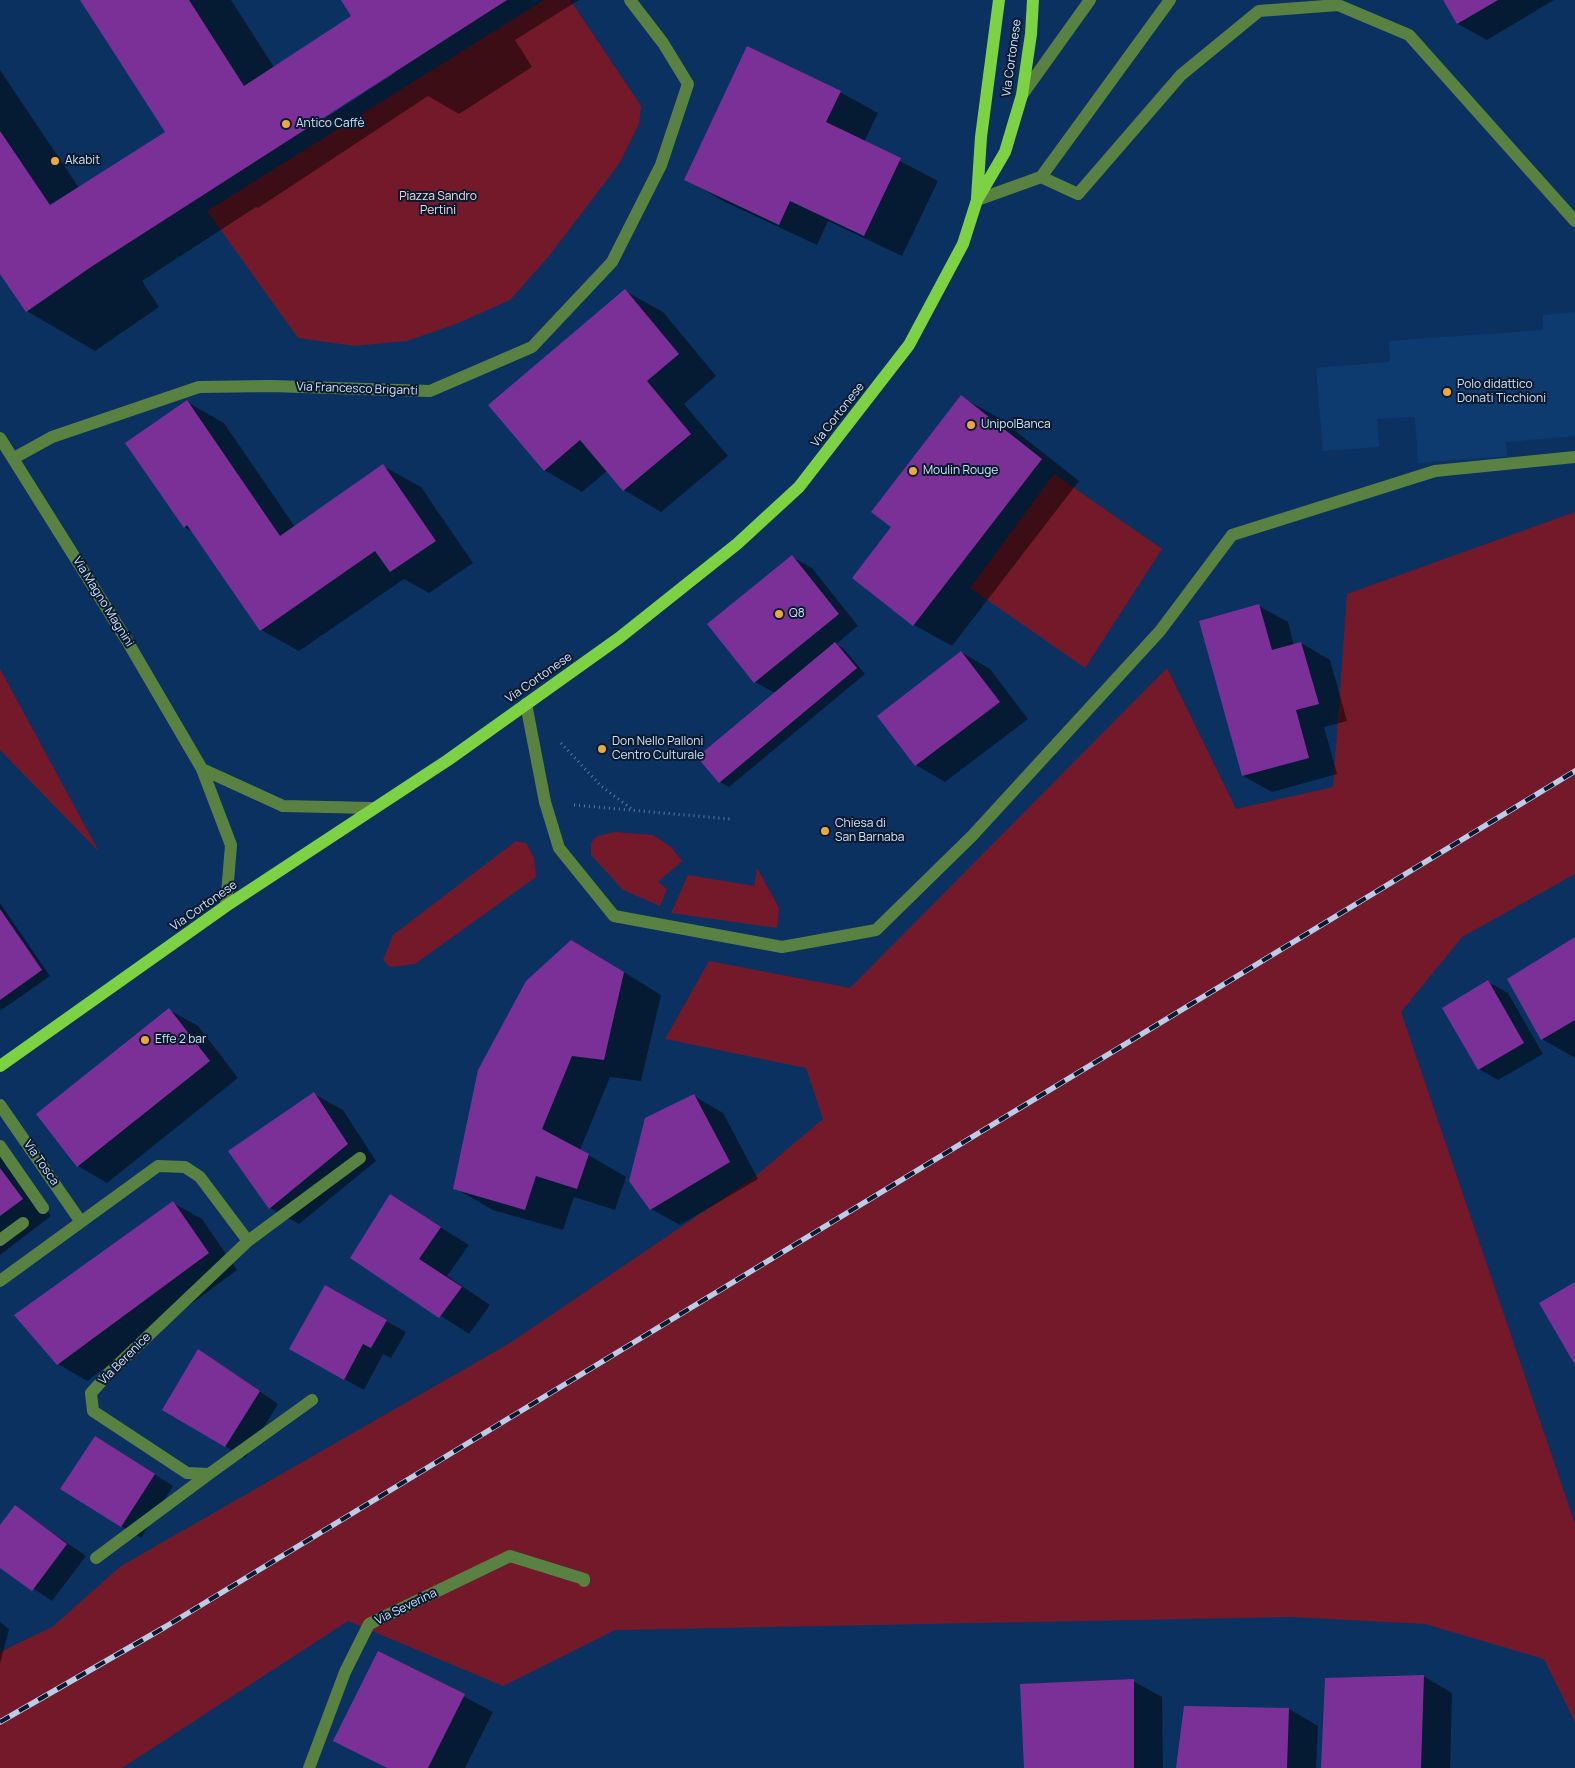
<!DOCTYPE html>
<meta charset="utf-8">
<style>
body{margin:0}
canvas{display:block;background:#0a315f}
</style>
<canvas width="1575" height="1768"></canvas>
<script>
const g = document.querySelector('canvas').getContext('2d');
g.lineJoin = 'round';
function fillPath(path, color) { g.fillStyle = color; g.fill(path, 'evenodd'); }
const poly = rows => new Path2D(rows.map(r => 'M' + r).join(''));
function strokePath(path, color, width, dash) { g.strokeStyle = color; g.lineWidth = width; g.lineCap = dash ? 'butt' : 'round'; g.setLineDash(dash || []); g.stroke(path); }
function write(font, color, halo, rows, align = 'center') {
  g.font = font + ' Manrope,sans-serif'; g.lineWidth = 4; g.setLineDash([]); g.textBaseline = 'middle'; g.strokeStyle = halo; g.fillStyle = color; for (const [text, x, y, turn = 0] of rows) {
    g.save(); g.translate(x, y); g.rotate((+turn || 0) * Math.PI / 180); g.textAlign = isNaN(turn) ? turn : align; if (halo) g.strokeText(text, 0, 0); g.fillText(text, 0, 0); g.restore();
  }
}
fillPath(poly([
 [1575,312,1575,436,1506,442,1507,456,1418,463,1415,417,1377,419,1379,447,1323,451,1316,368,1390,362,1389,341,1543,330,1543,315]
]), '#0e3b6f');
fillPath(poly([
 [544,0,570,0,641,106,639,124,619,164,549,256,510,300,456,324,407,341,354,346,298,338,207,211],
 [1054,474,1162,549,1085,668,970,588],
 [1575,512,1575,874,1462,937,1401,1012,1575,1524,1575,1722,1544,1659,1425,1624,1292,1617,615,1630,503,1686,348,1621,122,1768,0,1768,0,1652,52,1627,121,1566,510,1343,753,1178,823,1119,806,1068,665,1039,709,961,850,988,1167,668,1236,809,1333,787,1347,594],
 [0,669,99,852,0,750],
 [615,832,653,835,670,846,682,861,658,882,667,889,660,906,623,890,591,855,591,843,597,836],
 [516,841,526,843,534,858,536,877,415,964,390,967,383,960,393,935],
 [757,868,779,908,777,928,671,913,688,875,754,886]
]), '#73192a');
fillPath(poly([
 [82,0,231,0,274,67,355,20,343,0,579,0,515,40,532,67,459,114,428,96,258,208,256,207,142,281,159,307,95,351,27,311,0,272,0,70,79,188,166,132],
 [394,71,395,73,313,126,311,124],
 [1444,0,1554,0,1487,40,1458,24],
 [840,92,878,113,864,142,938,181,902,256,828,221,817,245,723,201,686,179],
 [625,291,663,312,716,376,684,404,728,456,661,512,624,490,607,471,582,492,544,470],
 [961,397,999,418,1079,481,952,646,914,625,854,578,893,527],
 [187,402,224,423,295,527,383,466,421,487,473,563,429,593,404,579,299,651,261,630,193,532,184,527],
 [792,557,812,568,858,626,836,644,844,649,865,674,729,787,720,782,775,693,755,682,709,624],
 [1259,606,1288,622,1294,645,1301,643,1330,660,1347,721,1324,727,1337,774,1272,792,1243,776],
 [961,652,990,669,1028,719,945,782,916,765,878,716],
 [0,903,50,976,0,1011],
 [1575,938,1575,1058,1542,1039],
 [609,963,661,995,641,1081,610,1077,580,1150,626,1177,615,1210,574,1197,563,1230,493,1210,455,1188],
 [1488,982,1508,993,1543,1054,1498,1080,1479,1069],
 [169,1010,198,1026,238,1078,107,1183,78,1166],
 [314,1094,343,1110,376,1161,299,1224,270,1208],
 [694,1096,723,1113,758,1179,680,1225,651,1209],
 [0,1156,10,1162,51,1216,0,1255],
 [390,1196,469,1245,447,1276,490,1305,469,1334,351,1258],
 [173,1203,202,1219,237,1270,87,1381,58,1364],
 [386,1321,406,1332,391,1358,383,1354,364,1390,310,1360],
 [217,1362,278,1404,245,1458,164,1410],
 [96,1437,173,1486,141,1538,62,1489],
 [15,1507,86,1556,52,1601,0,1566,0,1527],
 [0,1622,9,1629,0,1664],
 [379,1652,493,1712,465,1768,386,1768,335,1740],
 [1423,1676,1452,1693,1450,1768,1322,1768],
 [1133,1681,1162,1697,1163,1768,1025,1768],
 [1185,1707,1289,1709,1318,1726,1316,1768,1177,1768]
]), '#0007');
fillPath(poly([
 [80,0,189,0,244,86,351,16,341,0,507,0,91,267,26,312,0,274,0,131,50,205,165,132],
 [1443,0,1498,0,1457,24],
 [747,46,841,91,826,122,901,158,864,236,790,201,779,225,684,180],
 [625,289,679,354,647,381,691,434,623,491,580,440,544,471,488,405],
 [961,395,1042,459,913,626,852,578,891,527,871,512],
 [187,400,280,536,383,464,436,541,390,572,375,551,260,631,187,525,184,528,125,443],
 [792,555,839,614,754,683,707,624],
 [1259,604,1272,650,1301,642,1319,704,1296,710,1309,758,1242,776,1199,621],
 [835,642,857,668,719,783,697,757],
 [961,651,1000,702,915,766,877,716],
 [0,909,42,970,0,1000],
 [1575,937,1575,1020,1541,1040,1507,979],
 [571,940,624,972,604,1060,572,1056,542,1129,589,1154,577,1189,536,1176,525,1210,453,1189,478,1070,526,981],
 [1488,980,1524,1043,1478,1070,1442,1008],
 [169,1008,210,1061,77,1167,36,1114],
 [314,1092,348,1144,269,1209,228,1151],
 [694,1094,730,1162,650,1210,629,1181,645,1118],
 [0,1168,23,1199,0,1216],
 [390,1194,441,1227,419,1259,462,1287,439,1318,350,1258],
 [173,1201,209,1253,57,1365,14,1315],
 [1575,1282,1575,1365,1539,1303],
 [325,1285,387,1320,371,1348,363,1344,344,1380,289,1349],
 [198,1349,260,1391,225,1447,162,1410],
 [95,1436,155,1474,121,1527,60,1489],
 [15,1505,67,1544,32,1591,0,1568,0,1525],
 [378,1651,465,1694,428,1768,387,1768,333,1741],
 [1424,1675,1421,1768,1321,1768,1325,1678],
 [1134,1679,1134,1768,1024,1768,1020,1684],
 [1184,1706,1289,1708,1287,1768,1176,1768]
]), '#7b3098');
strokePath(poly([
 [561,743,601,786,633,810],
 [574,805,730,819]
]), '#5a799e', 3, [1, 4]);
strokePath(poly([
 [1022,95,1090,0],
 [1041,177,1170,0],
 [977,200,1041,177,1078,194,1181,75,1259,11,1338,5,1409,35,1575,221],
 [0,438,126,639,202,769,231,845,226,906],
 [14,458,52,437,199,387,271,386,430,391,532,347,612,262,661,165,688,84,663,43,630,0],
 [526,704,545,802,559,848,614,916,782,947,876,930,972,836,1160,631,1232,535,1435,471,1575,457],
 [202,769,283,806,371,808],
 [0,1105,81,1222],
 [0,1146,43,1208],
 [0,1240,23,1223],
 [248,1241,360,1158],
 [0,1281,158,1166,185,1167,200,1177,248,1241,109,1373,91,1393,93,1411,187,1473,209,1474,312,1400],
 [96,1558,209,1474],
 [309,1768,345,1672,369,1624,510,1556,584,1579,584,1581]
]), '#598242', 12);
strokePath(poly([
 [977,198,981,137,999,0],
 [0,1066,226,906,448,760,619,638,737,544,799,487,909,345,963,244,977,200,1005,152,1022,95,1031,34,1033,0]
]), '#7cd242', 12);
const rail = poly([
 [0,1722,165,1627,1575,771]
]);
strokePath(rail, '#b9cde7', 5.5);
strokePath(rail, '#0a1a2e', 4, [11]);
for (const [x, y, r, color] of [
 [286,124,5,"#eca93a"],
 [55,161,5,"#eca93a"],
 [1447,392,5,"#eca93a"],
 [971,425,5,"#eca93a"],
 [913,471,5,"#eca93a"],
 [779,614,5,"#eca93a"],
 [602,749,5,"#eca93a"],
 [825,831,5,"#eca93a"],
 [145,1040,5,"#eca93a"]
]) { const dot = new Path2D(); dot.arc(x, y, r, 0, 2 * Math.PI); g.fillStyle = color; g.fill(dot); strokePath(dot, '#0a1a2e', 2); }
write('12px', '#d1e2fa', '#0a1a2e', [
 ["Via Cortonese",1012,58,-82],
 ["Via Francesco Briganti",357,389,2],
 ["Via Cortonese",838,415,-52],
 ["Via Magno Magnini",103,602,58],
 ["Via Cortonese",539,678,-35],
 ["Via Cortonese",204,906,-35],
 ["Via Tosca",41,1163,55],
 ["Via Berenice",125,1359,-45],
 ["Via Severina",406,1607,-26]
]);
write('12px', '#d1e2fa', '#0a1a2e', [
 ["Antico Caffè",296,124],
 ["Akabit",65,161],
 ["Polo didattico",1457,385],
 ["Donati Ticchioni",1457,399],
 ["UnipolBanca",981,425],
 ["Moulin Rouge",923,471],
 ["Q8",789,614],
 ["Don Nello Palloni",612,742],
 ["Centro Culturale",612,756],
 ["Chiesa di",835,824],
 ["San Barnaba",835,838],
 ["Effe 2 bar",155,1040]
], 'left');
write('12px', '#fcd8d9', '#0a1a2e', [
 ["Piazza Sandro",438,197],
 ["Pertini",438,211]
]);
</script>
